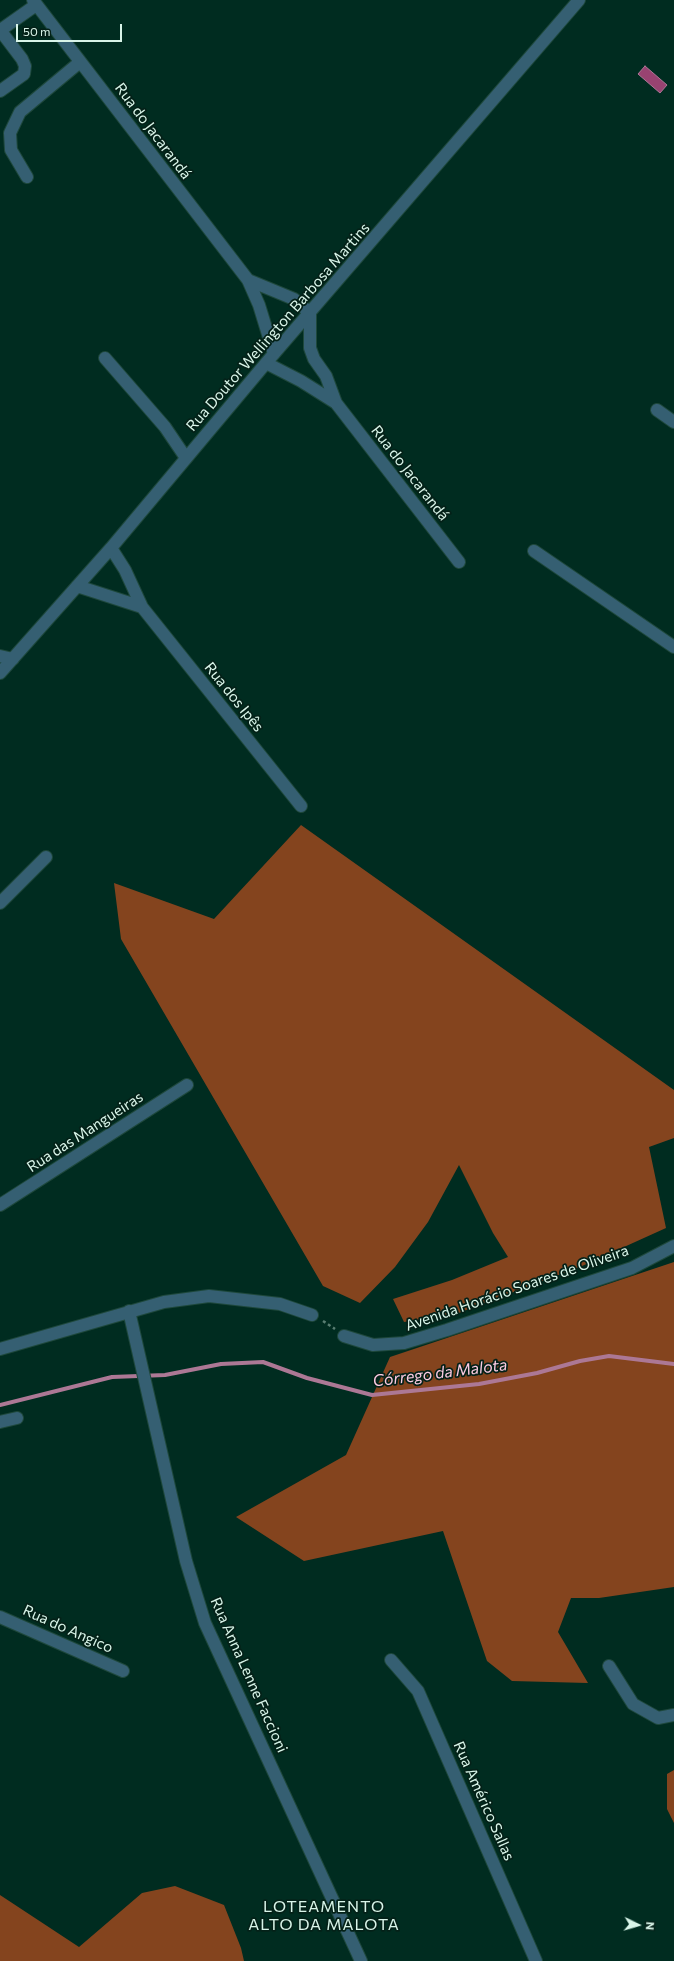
<!DOCTYPE html>
<meta charset="utf-8">
<style>
body{margin:0}
#map{position:relative;width:674px;height:1961px;overflow:hidden;background:#002c20;font-family:Commissioner,sans-serif}
canvas{display:block}
.north{position:absolute;left:618px;top:1905px;width:40px;height:40px;-webkit-text-stroke:3px #042118;paint-order:stroke;rotate:95deg;font-size:11px;font-weight:700;line-height:16px;text-align:center;color:#d9f5e9}
.north::after{content:'';display:block;margin:auto;width:14px;height:18px;background:#d9f5e9;clip-path:polygon(50% 0,100% 100%,50% 72%,0 100%)}
.scale{position:absolute;left:16px;top:24px;width:106px;height:18px;box-sizing:border-box;border:2px solid #d9f5e9;border-top:0;padding-left:5px;font-size:12px;line-height:14px;white-space:nowrap;color:#d9f5e9;-webkit-text-stroke:3px #042118;paint-order:stroke}
</style>
<div id="map">
<canvas width="674" height="1961"></canvas>
<div class="north">N</div>
<div class="scale">50 m</div>
</div>
<script>
const g = document.querySelector('canvas').getContext('2d');
g.lineJoin = 'round';
function fillPath(path, color) { g.fillStyle = color; g.fill(path, 'evenodd'); }
const poly = rows => new Path2D(rows.map(r => 'M' + r).join(''));
function strokePath(path, color, width, dash) { g.strokeStyle = color; g.lineWidth = width; g.lineCap = dash ? 'butt' : 'round'; g.setLineDash(dash || []); g.stroke(path); }
function write(font, color, halo, rows, align = 'center') {
  g.font = font + ' Commissioner,sans-serif'; g.lineWidth = 3.5; g.setLineDash([]); g.textBaseline = 'middle'; g.strokeStyle = halo; g.fillStyle = color; for (const [text, x, y, turn = 0] of rows) {
    g.save(); g.translate(x, y); g.rotate((+turn || 0) * Math.PI / 180); g.textAlign = isNaN(turn) ? turn : align; if (halo) g.strokeText(text, 0, 0); g.fillText(text, 0, 0); g.restore();
  }
}
fillPath(poly([
 [301,825,674,1090,674,1138,649,1147,666,1228,582,1266,456,1314,404,1322,393,1299,452,1280,508,1257,493,1233,459,1165,428,1222,395,1267,360,1303,323,1286,121,939,114,883,214,919],
 [674,1262,674,1587,599,1598,571,1598,558,1632,588,1683,512,1681,487,1661,443,1531,304,1561,236,1517,346,1455,390,1357],
 [674,1770,674,1823,667,1809,667,1774],
 [175,1886,224,1905,241,1948,244,1961,0,1961,0,1895,79,1947,142,1893]
]), '#84441e');
const water = poly([
 [645,66,667,85,660,93,638,74,645,66]
]);
fillPath(water, '#984371');
strokePath(water, '#ac7895', 1);
strokePath(poly([
 [0,1405,112,1377,165,1375,221,1364,263,1362,307,1378,372,1395,479,1384,537,1373,580,1361,609,1356,674,1364]
]), '#ac7895', 4);
const minor = poly([
 [33,0,248,280,259,305,274,354],
 [0,91,24,74,25,66,22,59,3,34,2,29,36,5],
 [27,177,11,150,10,133,20,112,80,62],
 [248,280,294,299,310,313,310,348,314,359,326,376,336,403,459,562],
 [105,358,165,427,186,458],
 [266,363,301,381,336,403],
 [657,410,674,422],
 [111,548,125,570,142,607,301,806],
 [534,551,674,647],
 [77,586,142,607],
 [0,656,13,659],
 [0,673,111,548,266,363,579,0],
 [0,903,46,857],
 [0,1205,187,1085],
 [129,1311,186,1561,205,1623,361,1961],
 [344,1336,373,1345,404,1343,447,1330,632,1268,674,1246],
 [0,1349,164,1302,209,1296,280,1304,312,1315],
 [0,1422,17,1418],
 [0,1617,123,1671],
 [391,1660,418,1691,536,1961],
 [609,1666,633,1704,658,1718,674,1715]
]);
strokePath(minor, '#1e483c', 14);
strokePath(poly([
 [323,1321,335,1329]
]), '#597e72', 2.5, [3, 3]);
strokePath(minor, '#355f72', 12);
write('15px', '#d9f5e9', '#042118', [
 ["Rua do Jacarandá",153,131,53],
 ["Rua Doutor Wellington Barbosa Martins",278,327,-49],
 ["Rua do Jacarandá",410,473,52],
 ["Rua dos Ipês",234,697,51],
 ["Rua das Mangueiras",85,1132,-33],
 ["Avenida Horácio Soares de Oliveira",517,1288,-19],
 ["Rua do Angico",68,1629,24],
 ["Rua Anna Lenne Faccioni",249,1675,66],
 ["Rua Américo Sallas",484,1801,66]
]);
write('italic 16px', '#fccbe2', '#042118', [
 ["Córrego da Malota",440,1373,-7]
]);
g.letterSpacing = '1px';
write('16px', '#d9f5e9', '#042118', [
 ["LOTEAMENTO",324,1907],
 ["ALTO DA MALOTA",324,1925]
]);
g.letterSpacing = '0px';
</script>
